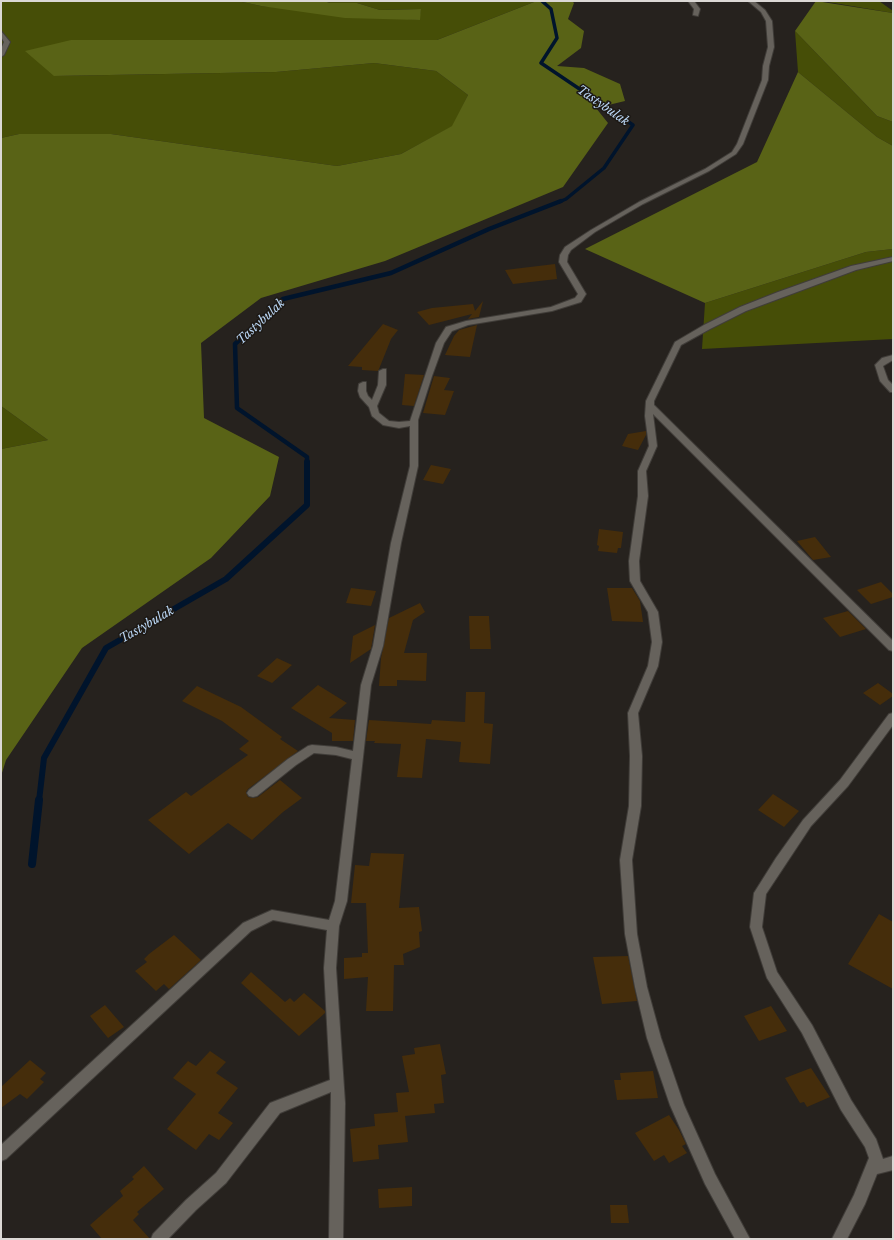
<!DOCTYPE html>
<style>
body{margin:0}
#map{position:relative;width:894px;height:1240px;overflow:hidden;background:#26221e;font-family:"Libre Baskerville",serif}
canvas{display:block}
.frame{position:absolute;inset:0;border:2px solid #dbd8d5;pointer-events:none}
</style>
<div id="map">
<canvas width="894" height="1240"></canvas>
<div class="frame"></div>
</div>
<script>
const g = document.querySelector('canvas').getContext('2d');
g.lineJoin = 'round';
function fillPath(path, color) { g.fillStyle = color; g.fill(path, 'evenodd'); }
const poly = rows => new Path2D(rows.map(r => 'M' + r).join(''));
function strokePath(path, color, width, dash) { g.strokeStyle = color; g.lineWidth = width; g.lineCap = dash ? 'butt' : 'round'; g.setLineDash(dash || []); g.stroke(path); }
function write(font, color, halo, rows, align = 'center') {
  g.font = font + ' "Libre Baskerville",serif'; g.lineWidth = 3; g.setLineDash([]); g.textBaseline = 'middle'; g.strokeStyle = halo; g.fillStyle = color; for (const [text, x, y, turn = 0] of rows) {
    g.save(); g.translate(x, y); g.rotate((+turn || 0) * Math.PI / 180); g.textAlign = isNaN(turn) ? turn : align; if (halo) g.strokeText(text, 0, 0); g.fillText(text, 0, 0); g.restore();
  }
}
fillPath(poly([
 [1,1,238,1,261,6,419,20,421,9,380,10,357,3,330,3,324,1,534,2,437,40,71,40,54,76,276,72,374,63,436,71,468,95,453,126,401,154,337,166,111,134,19,134,1,138],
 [822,1,879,1,893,11,893,13],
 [795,31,877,116,893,122,893,146,877,137,798,72],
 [893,249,893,339,702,349,705,303,866,252],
 [1,406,48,440,1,449]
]), '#464e07');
fillPath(poly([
 [238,1,324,1,330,3,357,3,380,10,421,9,420,20,345,18,261,6],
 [534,1,572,1,574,3,568,19,584,31,581,48,557,66,584,68,620,84,625,101,596,108,608,123,563,187,385,261,261,298,201,343,204,418,279,457,270,496,211,558,82,648,6,760,1,776,1,449,48,440,1,406,1,138,19,134,111,134,337,166,401,154,452,126,468,95,436,71,374,63,276,72,54,76,25,51,71,40,437,40,534,2],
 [816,1,893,13,893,122,877,116,795,31],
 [798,72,877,137,893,146,893,249,866,252,705,303,585,249,757,162]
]), '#596316');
strokePath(poly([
 [542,1,551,9,557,38,541,63,633,125,604,168,566,199,559,202]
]), '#00142c', 3.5);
strokePath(poly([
 [307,463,307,457,237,408,235,344,283,299,391,273,489,229,561,201]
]), '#00142c', 4.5);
strokePath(poly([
 [39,801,44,758,106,648,226,579,307,505,307,462]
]), '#00142c', 6);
strokePath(poly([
 [32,864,39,800]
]), '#00142c', 8);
fillPath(poly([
 [555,264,557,279,513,284,505,270],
 [483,301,479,317,468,319,472,314,429,325,417,312,432,308,473,304,475,311],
 [383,324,398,330,391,339,379,369,378,371,362,370,362,367,348,366],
 [477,325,470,357,445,355,454,336,459,330],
 [405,374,424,375,414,406,402,405],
 [434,376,450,378,444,390,454,391,445,415,423,413],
 [646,431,646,435,638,450,622,446,628,434],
 [431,465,451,469,443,484,423,480],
 [599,529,623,532,621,548,618,548,617,553,598,551,599,546,597,545],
 [815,537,831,557,813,560,797,541],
 [881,582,893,594,893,597,871,604,857,590],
 [351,588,376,591,371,606,346,603],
 [607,588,632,588,640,601,643,622,612,621],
 [420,603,425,612,413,620,404,653,427,653,426,681,397,680,397,686,379,686,381,658,389,618],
 [848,611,866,629,840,637,823,618],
 [469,616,489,616,491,649,470,649],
 [375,625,371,649,350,663,353,636],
 [277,658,292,665,272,683,257,676],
 [878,683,893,694,893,696,880,705,863,693],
 [318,685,347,703,329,718,355,720,353,741,332,741,332,733,291,708],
 [197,686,241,707,282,737,280,739,298,751,248,789,246,792,248,797,253,798,258,797,280,780,302,798,283,812,252,840,228,823,189,854,148,820,186,792,191,796,248,755,239,749,249,741,222,721,182,701],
 [466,692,485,692,484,723,493,724,490,764,459,762,461,742,426,739,422,778,397,777,401,744,374,743,375,741,366,741,369,720,431,724,432,720,465,722],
 [773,794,799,811,784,827,758,810],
 [371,853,404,854,399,908,419,907,422,931,419,932,420,947,403,954,404,965,394,965,393,1011,366,1011,368,977,344,979,344,958,362,957,362,953,368,953,366,903,351,903,355,865,369,866],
 [879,914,893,922,893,989,848,964],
 [174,935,201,960,169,989,164,984,156,991,135,971,147,962,144,959,149,954],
 [628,956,637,1001,602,1004,593,957],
 [251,972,285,1002,290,998,294,1002,304,993,325,1011,325,1013,299,1036,241,983],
 [105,1005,124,1027,108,1038,90,1016],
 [771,1006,787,1031,759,1041,744,1016],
 [440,1044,446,1074,441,1075,444,1103,434,1104,435,1113,405,1116,408,1142,378,1145,379,1159,353,1162,350,1129,375,1126,374,1114,398,1112,396,1093,409,1092,402,1056,415,1054,414,1048],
 [210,1051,226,1062,216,1073,238,1088,218,1113,233,1123,219,1140,209,1134,196,1150,167,1129,196,1094,173,1078,188,1061,196,1066],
 [30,1060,46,1073,40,1079,44,1082,27,1099,20,1094,1,1108,1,1087],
 [811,1068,830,1097,807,1107,804,1102,800,1103,785,1078],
 [653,1071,658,1098,617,1100,614,1080,621,1080,620,1073],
 [669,1115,679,1130,686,1144,682,1146,687,1153,669,1163,664,1155,654,1161,635,1133],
 [144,1166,164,1189,137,1212,139,1214,133,1220,150,1239,102,1239,90,1225,123,1196,120,1191,134,1179,132,1177],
 [412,1187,412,1206,379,1208,378,1189],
 [610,1205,627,1205,629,1223,611,1223]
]), '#452d0b');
const minor = poly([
 [688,1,694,1,700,9,698,16,693,15,694,9,688,1],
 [748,1,754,1,765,10,772,21,774,47,769,66,768,80,743,144,736,154,709,171,643,204,595,232,571,250,568,255,567,262,586,294,581,302,552,311,468,325,452,331,444,343,432,376,418,420,418,466,401,543,383,646,371,685,347,901,339,926,336,968,345,1103,343,1239,329,1239,331,1092,280,1113,226,1183,196,1210,168,1239,151,1239,153,1234,186,1200,216,1173,270,1103,330,1080,324,968,327,930,273,920,251,931,6,1159,1,1161,1,1145,243,923,272,910,329,920,335,901,352,759,336,755,314,753,296,765,257,796,253,797,249,796,247,793,249,790,288,759,308,746,312,745,336,747,353,751,361,685,373,646,391,543,410,466,410,426,399,428,383,425,372,416,369,407,360,397,358,391,359,384,363,382,366,382,366,391,368,396,372,400,378,385,379,371,383,369,386,369,386,385,377,406,379,413,389,421,399,422,410,421,436,343,446,327,466,321,551,307,575,298,578,294,559,262,560,255,565,247,591,230,639,202,705,169,732,152,737,144,762,80,763,66,768,47,766,21,761,12,748,1],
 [1,31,10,42,4,55,1,57,1,49,4,42,1,37,1,31],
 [893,257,893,261,856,270,746,311,710,329,681,345,654,401,654,405,893,641,893,651,889,650,653,414,657,446,646,471,648,496,639,561,640,581,658,612,662,642,658,666,638,713,642,756,641,806,632,860,637,934,647,987,661,1038,684,1105,715,1174,750,1239,735,1239,705,1184,670,1105,647,1038,635,987,625,934,620,860,629,806,630,756,628,713,648,666,652,642,648,612,630,581,629,561,638,496,638,471,649,446,645,416,646,401,675,342,704,325,740,307,778,292,851,266,893,257],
 [893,355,893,360,883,366,888,380,893,385,893,392,890,392,880,381,875,365,882,358,893,355],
 [893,713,893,725,848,786,811,826,766,894,762,927,777,972,812,1025,851,1100,876,1139,883,1159,893,1156,893,1170,877,1174,865,1204,847,1239,832,1239,854,1195,869,1158,865,1147,841,1110,802,1033,767,978,750,927,754,893,776,858,803,820,840,780,889,714,893,713]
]);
strokePath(minor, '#403d39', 2);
fillPath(minor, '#66625c');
write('italic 12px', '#bad6f4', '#1d1915', [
 ["Tastybulak",603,106,35],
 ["Tastybulak",261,322,-43],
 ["Tastybulak",147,625,-30]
]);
</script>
